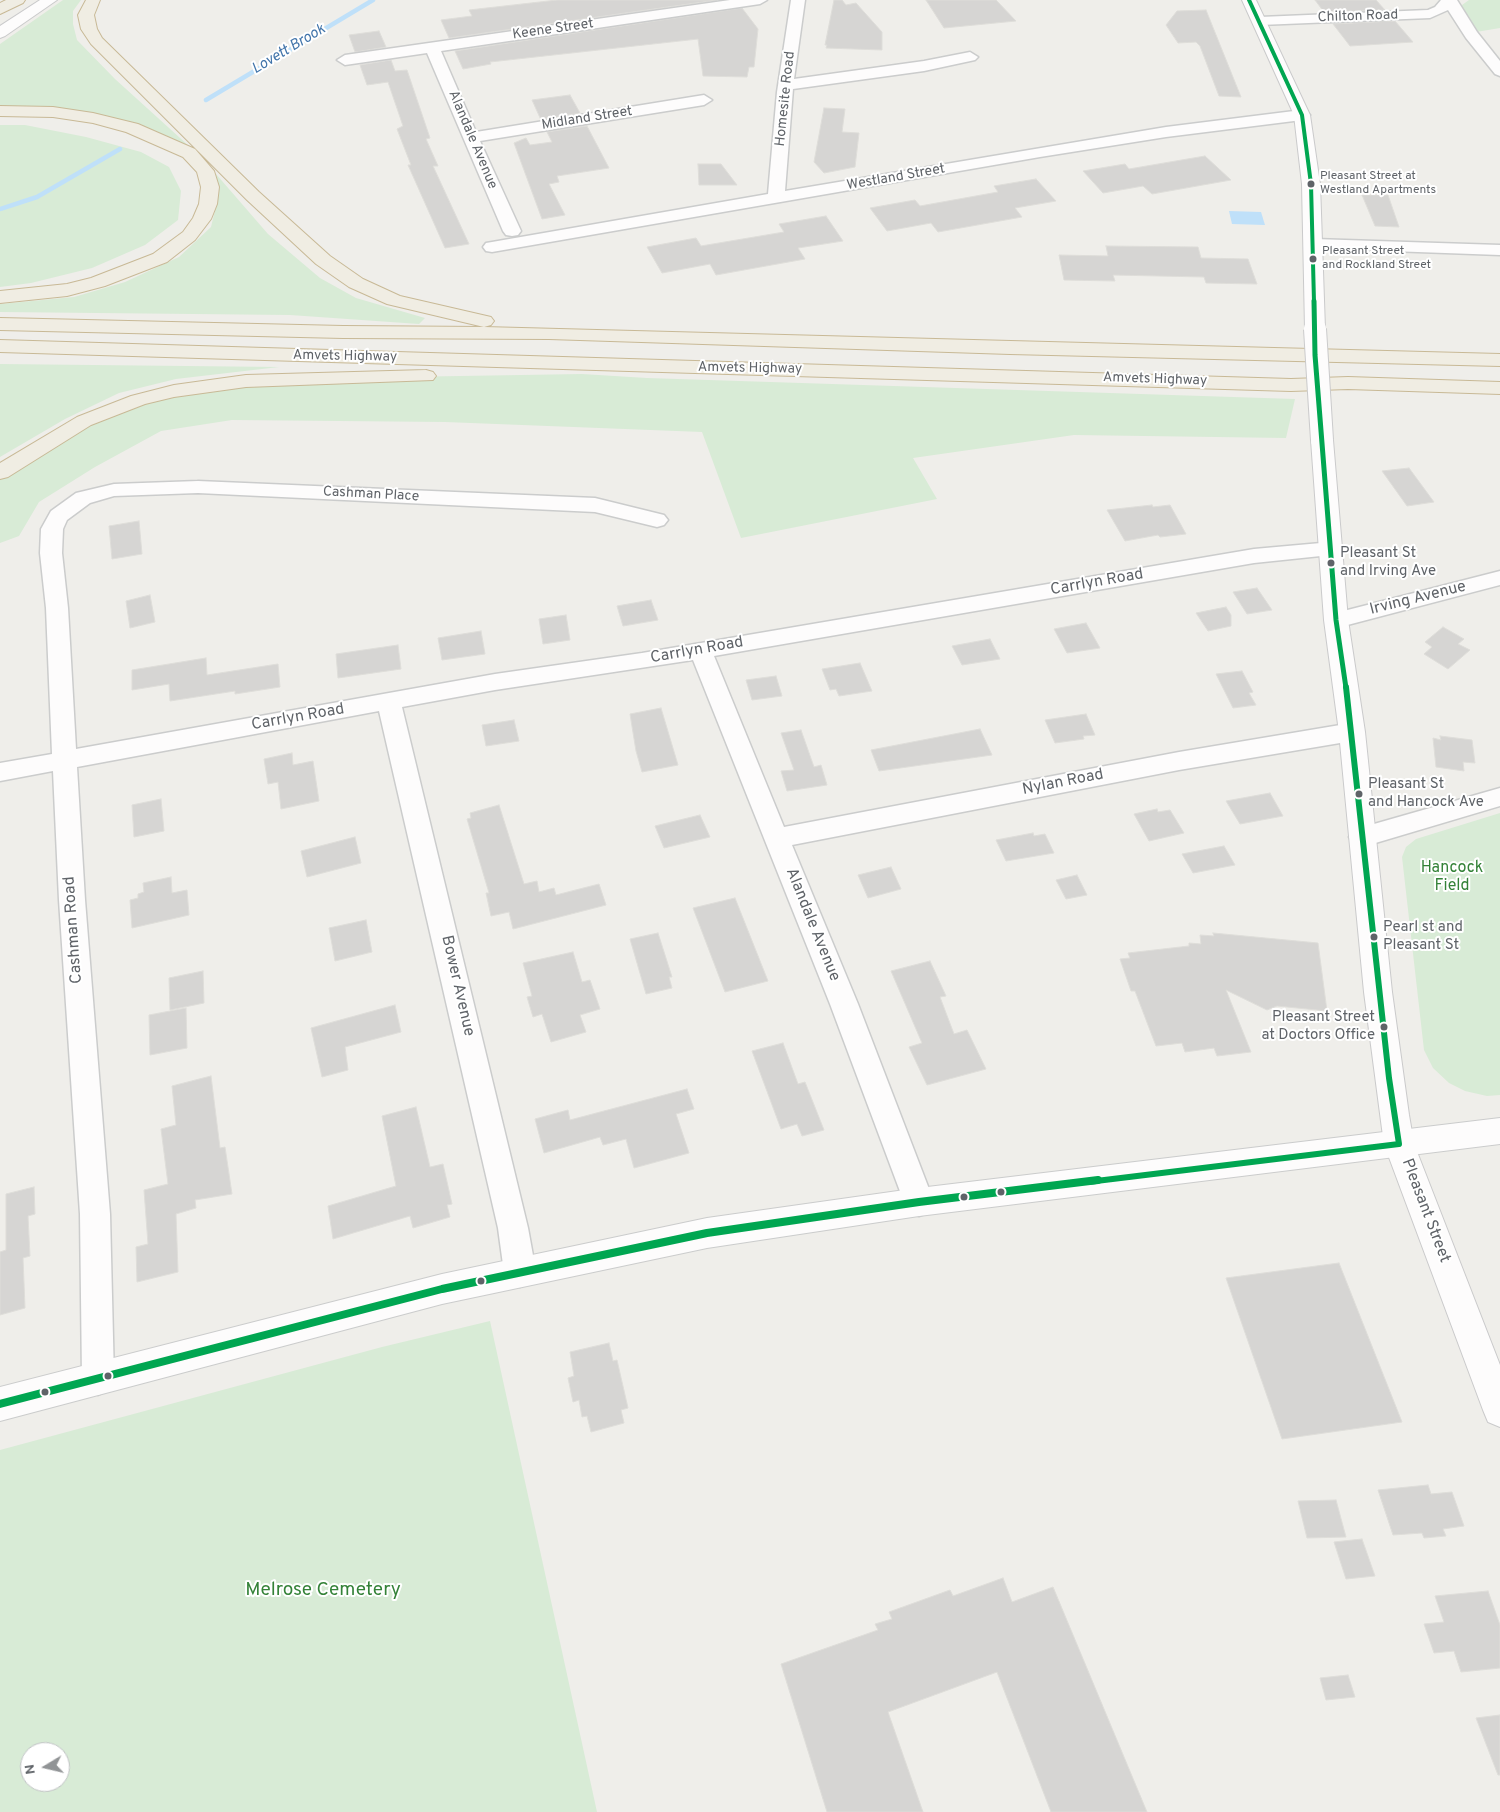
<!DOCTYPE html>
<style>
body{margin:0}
#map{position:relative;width:1500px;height:1812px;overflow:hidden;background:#efeeea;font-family:Overpass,sans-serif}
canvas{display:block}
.north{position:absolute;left:20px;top:1742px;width:50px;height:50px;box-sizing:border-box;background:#fff;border:1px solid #bfc1c3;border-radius:50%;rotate:261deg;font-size:14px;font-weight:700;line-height:20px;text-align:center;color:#5f6368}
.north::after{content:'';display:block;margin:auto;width:18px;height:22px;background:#919496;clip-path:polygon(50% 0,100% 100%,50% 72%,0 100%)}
</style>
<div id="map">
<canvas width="1500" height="1812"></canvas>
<div class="north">N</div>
</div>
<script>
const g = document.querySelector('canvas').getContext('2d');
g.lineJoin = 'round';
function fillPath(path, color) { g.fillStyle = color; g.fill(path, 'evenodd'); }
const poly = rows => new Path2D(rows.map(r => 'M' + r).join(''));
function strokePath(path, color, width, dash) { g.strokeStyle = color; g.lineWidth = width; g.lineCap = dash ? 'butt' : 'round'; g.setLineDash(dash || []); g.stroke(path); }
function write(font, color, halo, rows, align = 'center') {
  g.font = font + ' Overpass,sans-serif'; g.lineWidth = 4; g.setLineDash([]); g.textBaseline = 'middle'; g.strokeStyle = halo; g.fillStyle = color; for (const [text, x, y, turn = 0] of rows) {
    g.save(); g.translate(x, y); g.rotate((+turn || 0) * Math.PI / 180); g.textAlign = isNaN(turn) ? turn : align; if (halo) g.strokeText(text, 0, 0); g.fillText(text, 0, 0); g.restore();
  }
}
fillPath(poly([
 [63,0,81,0,73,11,73,24,77,40,115,79,190,147,128,121,59,109,0,106,0,44],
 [1469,0,1500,0,1500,28,1476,32,1462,12,1462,5],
 [0,125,25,125,86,137,141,152,169,167,181,191,178,220,145,245,92,268,31,283,0,287],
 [216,174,268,234,320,278,356,298,425,318,419,324,290,315,0,312,0,304,74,297,125,282,179,257,211,227,218,198],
 [0,364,279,367,176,379,119,393,65,419,0,457],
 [582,374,647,378,1295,399,1286,438,1074,435,913,458,937,499,741,538,702,432,445,422,232,420,161,431,95,467,39,502,19,536,0,543,0,471,84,421,174,391,338,378],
 [1500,813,1500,1095,1487,1096,1465,1091,1449,1083,1433,1068,1424,1050,1402,857,1406,847,1416,839],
 [490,1321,597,1812,0,1812,0,1450,382,1347],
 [30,1752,60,1752,60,1782,30,1782]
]), '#d8ebd6');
fillPath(poly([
 [1229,211,1261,212,1265,225,1232,224]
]), '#bfe0f9');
strokePath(poly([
 [206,100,373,0],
 [0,209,37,197,120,149]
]), '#bfe0f9', 4.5);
const building = poly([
 [557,0,717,0,449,38,441,20,472,16,469,10,557,0],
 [834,0,842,0,846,5,856,3,882,32,882,50,826,48,827,45,825,45,834,0],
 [926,0,996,0,1016,21,944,28,926,0],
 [1315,0,1376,0,1385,10,1324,12,1315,0],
 [742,8,758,29,754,67,749,67,747,77,703,76,698,39,490,62,491,64,463,69,455,51,742,8],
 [1206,10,1241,97,1219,96,1200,46,1196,42,1178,43,1166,25,1177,11,1206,10],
 [1395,21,1413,42,1350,46,1333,24,1395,21],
 [379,31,386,47,355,52,349,35,379,31],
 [391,60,395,71,407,70,430,138,426,139,438,166,433,166,469,244,445,248,408,165,411,165,397,129,403,126,388,82,367,85,360,65,391,60],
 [570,95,580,113,541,120,532,100,570,95],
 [824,108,845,109,842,132,859,133,855,167,824,173,814,162,824,108],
 [587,126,609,168,557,176,559,182,549,184,565,215,542,219,514,143,526,138,530,145,552,142,547,132,587,126],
 [1205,156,1231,180,1152,194,1143,186,1103,193,1083,171,1125,164,1129,169,1205,156],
 [698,164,721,164,737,185,699,185,698,164],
 [1036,179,1056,201,1015,208,1022,217,938,232,931,223,887,231,870,208,915,200,920,206,998,192,994,186,1036,179],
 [1362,195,1388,195,1399,227,1375,226,1362,195],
 [826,216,843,241,798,248,805,259,716,275,710,264,662,273,647,247,696,238,701,246,784,232,779,224,826,216],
 [1106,246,1198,247,1201,258,1248,259,1257,284,1206,283,1204,277,1113,275,1115,281,1064,280,1059,255,1108,256,1106,246],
 [1409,468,1434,502,1407,506,1382,471,1409,468],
 [1152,505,1153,507,1170,505,1186,534,1160,537,1158,535,1125,541,1107,510,1152,505],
 [139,521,142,554,112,559,109,526,139,521],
 [1257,588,1272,610,1247,614,1233,592,1257,588],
 [150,595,155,622,130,628,126,601,150,595],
 [651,600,658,620,623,626,617,606,651,600],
 [1226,607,1231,615,1231,626,1208,631,1196,613,1226,607],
 [566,615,570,640,543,644,539,619,566,615],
 [1086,623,1100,648,1067,653,1054,629,1086,623],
 [1443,627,1464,639,1458,644,1470,650,1448,669,1424,654,1432,647,1425,642,1443,627],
 [481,631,485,654,442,660,438,638,481,631],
 [990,639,1000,659,962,665,952,646,990,639],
 [398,645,401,669,338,678,336,654,398,645],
 [206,658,207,675,278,664,280,687,235,694,235,691,170,701,169,684,132,690,132,670,206,658],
 [860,663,872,691,839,696,836,689,830,690,822,669,860,663],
 [1242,671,1253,692,1249,693,1256,705,1233,708,1216,674,1242,671],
 [776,676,782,696,752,700,746,680,776,676],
 [661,708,678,765,642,772,636,751,630,714,661,708],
 [1086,714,1095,735,1083,736,1084,739,1055,743,1045,720,1086,714],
 [514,720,519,741,486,746,482,725,514,720],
 [980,729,992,755,879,771,871,750,980,729],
 [801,730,814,767,821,765,827,785,787,791,781,771,794,770,781,733,801,730],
 [1440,736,1472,740,1475,763,1463,762,1464,771,1436,767,1433,738,1441,740,1440,736],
 [292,753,293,765,313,761,319,801,281,809,278,782,268,784,264,759,292,753],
 [1270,793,1283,816,1240,824,1226,801,1270,793],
 [161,799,164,831,134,837,132,805,161,799],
 [499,805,524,884,537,881,539,892,554,888,556,895,599,884,606,905,513,929,509,912,491,916,486,893,489,893,467,819,471,818,470,813,499,805],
 [1157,809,1158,812,1170,810,1184,833,1149,841,1134,814,1157,809],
 [700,815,710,837,664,848,655,826,700,815],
 [1033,833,1034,836,1045,834,1054,853,1006,861,996,840,1033,833],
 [355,837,361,863,307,877,301,851,355,837],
 [1224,846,1235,865,1193,873,1182,854,1224,846],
 [891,867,901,889,868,898,858,875,891,867],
 [1077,875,1087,895,1066,899,1056,880,1077,875],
 [171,877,172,893,187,890,189,915,132,928,130,900,138,898,138,894,144,892,143,883,171,877],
 [735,898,768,981,725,992,693,908,735,898],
 [366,920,372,952,335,961,329,928,366,920],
 [658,933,672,977,669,977,672,988,646,994,630,939,658,933],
 [1213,933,1318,943,1327,1011,1277,1006,1267,1010,1226,990,1251,1052,1217,1056,1214,1048,1185,1052,1182,1043,1156,1046,1135,991,1131,991,1120,959,1130,958,1128,953,1189,946,1189,943,1201,944,1200,935,1214,936,1213,933],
 [573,952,582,982,590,980,600,1009,580,1015,586,1032,551,1042,542,1014,533,1017,527,997,532,996,523,963,573,952],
 [930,961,946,996,940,997,954,1034,967,1030,986,1069,927,1085,909,1047,922,1043,891,971,930,961],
 [203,971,204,1003,170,1010,169,978,203,971],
 [395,1005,401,1032,345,1047,348,1070,322,1077,311,1028,395,1005],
 [186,1008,187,1048,150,1055,149,1015,186,1008],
 [783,1043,798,1084,805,1082,824,1130,802,1136,797,1124,781,1129,752,1051,783,1043],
 [211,1076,220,1148,225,1147,232,1194,195,1200,196,1208,176,1214,178,1272,137,1282,136,1247,148,1244,144,1190,168,1184,161,1129,176,1125,172,1086,211,1076],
 [687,1089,694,1109,676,1114,689,1153,634,1168,626,1139,603,1145,600,1137,544,1153,535,1119,568,1110,570,1120,687,1089],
 [416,1107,430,1167,443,1164,452,1204,447,1205,450,1217,413,1228,410,1216,333,1239,328,1206,396,1186,382,1116,416,1107],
 [34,1187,35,1214,28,1216,30,1256,23,1258,25,1308,0,1315,0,1252,6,1250,6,1194,34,1187],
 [1339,1263,1402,1422,1282,1439,1226,1278,1339,1263],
 [609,1343,613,1361,617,1360,628,1408,621,1410,624,1423,591,1432,587,1416,582,1417,579,1400,573,1402,568,1378,574,1376,570,1352,609,1343],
 [1428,1485,1431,1494,1452,1492,1464,1526,1443,1529,1446,1536,1424,1538,1422,1533,1393,1535,1378,1490,1428,1485],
 [1336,1500,1346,1537,1307,1538,1298,1501,1336,1500],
 [1362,1539,1375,1576,1346,1579,1334,1542,1362,1539],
 [1003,1578,1012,1602,1053,1587,1147,1812,1051,1812,997,1672,888,1712,923,1812,827,1812,781,1664,878,1630,875,1624,892,1619,889,1612,950,1590,953,1596,1003,1578],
 [1488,1591,1500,1625,1500,1668,1461,1672,1454,1651,1434,1653,1424,1624,1444,1622,1435,1596,1488,1591],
 [1348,1675,1355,1697,1326,1700,1320,1678,1348,1675],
 [1500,1715,1500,1775,1498,1775,1476,1718,1500,1715]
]);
fillPath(building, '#d6d5d3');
strokePath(building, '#deddd9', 1);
const minor = poly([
 [730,0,767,0,760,4,441,51,476,132,704,95,712,100,704,105,480,141,521,231,518,235,512,236,506,235,503,231,427,53,345,65,337,60,345,55,730,0],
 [791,0,805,0,794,79,924,61,970,52,978,57,975,60,924,71,793,89,785,191,1166,127,1302,110,1310,115,1302,120,1166,137,1040,157,492,252,486,251,483,247,486,243,492,242,768,194,777,92,791,0],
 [1441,0,1457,0,1477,32,1500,61,1500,76,1495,74,1466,38,1448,10,1430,18,1260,25,1253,21,1260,17,1428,10,1435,7,1441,0],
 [1314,239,1500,245,1500,255,1308,248,1305,244,1308,240,1314,239],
 [198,481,595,498,664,515,668,520,664,525,657,527,595,512,198,493,114,496,90,503,67,520,63,529,62,553,68,608,76,749,495,674,642,653,1254,549,1332,542,1340,544,1343,549,1340,554,1254,563,714,656,784,827,1179,752,1352,723,1360,726,1364,732,1360,738,1352,741,1179,770,792,845,858,1004,934,1202,930,1212,919,1216,908,1212,904,1202,830,1004,693,660,495,690,402,707,528,1228,536,1272,531,1282,520,1287,509,1282,504,1272,498,1228,379,711,77,767,85,900,110,1214,114,1379,109,1390,98,1395,87,1390,82,1379,80,1214,59,900,53,771,0,781,0,763,52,754,46,608,40,553,41,529,51,511,76,493,114,484,198,481],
 [1500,571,1500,585,1336,628,1328,625,1325,620,1328,615,1500,571],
 [1500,788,1500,806,1362,847,1353,844,1349,837,1353,830,1500,788]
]);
const tertiary = poly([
 [1500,1118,1500,1144,919,1216,707,1248,442,1304,0,1421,0,1387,442,1274,707,1218,919,1188,1500,1118]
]);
const secondary = poly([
 [40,0,57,0,5,36,0,38,0,26,40,0],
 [1242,0,1256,0,1310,115,1320,184,1325,329,1322,333,1315,335,1308,333,1305,329,1302,184,1294,115,1242,0],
 [1322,434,1329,436,1333,440,1348,620,1365,732,1392,992,1409,1115,1414,1144,1500,1365,1500,1427,1488,1422,1483,1410,1384,1144,1364,992,1339,732,1324,620,1311,440,1315,436,1322,434]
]);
const motorway = poly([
 [6,0,25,0,23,3,0,14,0,3,6,0],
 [86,0,100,0,94,15,97,29,102,38,259,192,330,256,363,279,400,296,491,317,494,321,491,325,484,327,1500,354,1500,366,1010,354,549,339,343,338,0,330,0,318,343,326,484,327,387,304,349,287,316,264,247,200,91,44,81,29,78,15,86,0],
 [0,106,53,107,93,113,138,124,195,149,214,171,219,187,217,204,211,219,195,240,167,262,105,286,67,296,0,303,0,291,67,284,91,278,153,254,183,232,193,218,199,204,201,187,197,172,183,157,126,132,93,123,53,117,0,116,0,106],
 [0,340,1291,379,1348,377,1500,382,1500,394,1348,389,1291,391,0,352,0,340],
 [426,370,433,372,436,376,433,380,246,387,174,397,145,404,91,425,8,477,0,479,0,463,77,417,131,396,174,385,246,375,426,370]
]);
strokePath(minor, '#cbcccc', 3);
strokePath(tertiary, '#cbcccc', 2);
strokePath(secondary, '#cacacb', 2);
strokePath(motorway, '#c8b996', 2);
fillPath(minor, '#fdfcfc');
fillPath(tertiary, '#fdfcfc');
fillPath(secondary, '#fdfcfc');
fillPath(motorway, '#f0ede3');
const secondaryBridge = poly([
 [1315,329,1322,440]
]);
strokePath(secondaryBridge, '#cacacb', 24, []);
strokePath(secondaryBridge, '#fdfcfc', 22);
strokePath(poly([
 [1249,0,1302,115,1311,184,1314,302]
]), '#00a651', 4);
strokePath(poly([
 [1314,301,1315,355,1336,620,1346,688]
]), '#00a651', 5);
strokePath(poly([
 [1088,1182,1399,1144,1389,1078,1346,687]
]), '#00a651', 6);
strokePath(poly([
 [0,1404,442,1289,707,1233,919,1202,1098,1180]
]), '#00a651', 8);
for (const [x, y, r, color] of [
 [1311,184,4.5,"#5f6368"],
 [1313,259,4.5,"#5f6368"],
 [1331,563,4.5,"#5f6368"],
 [1359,794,4.5,"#5f6368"],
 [1374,937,4.5,"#5f6368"],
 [1384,1027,4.5,"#5f6368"],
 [1001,1192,4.5,"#5f6368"],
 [964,1197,4.5,"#5f6368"],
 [481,1281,4.5,"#5f6368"],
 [108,1376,4.5,"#5f6368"],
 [45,1392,4.5,"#5f6368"]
]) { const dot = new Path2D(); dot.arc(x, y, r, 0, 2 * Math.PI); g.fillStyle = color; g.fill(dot); strokePath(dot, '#fff', 2); }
write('12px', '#5f6368', '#fff', [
 ["Pleasant Street at",1320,177],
 ["Westland Apartments",1320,191],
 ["Pleasant Street",1322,252],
 ["and Rockland Street",1322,266]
], 'left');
write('14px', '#5f6368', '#fff', [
 ["Chilton Road",1358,17,-2],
 ["Keene Street",553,30,-8],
 ["Homesite Road",786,99,-84],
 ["Midland Street",587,119,-9],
 ["Alandale Avenue",472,140,67],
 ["Westland Street",896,178,-10],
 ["Amvets Highway",345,357,1],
 ["Amvets Highway",750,369,1],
 ["Amvets Highway",1155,380,2],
 ["Cashman Place",371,495,3]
]);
write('italic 15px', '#4174aa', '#fff', [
 ["Lovett Brook",289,50,-31]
]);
write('15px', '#5f6368', '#fff', [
 ["Pleasant St",1340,554],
 ["and Irving Ave",1340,572],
 ["Pleasant St",1368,785],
 ["and Hancock Ave",1368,803],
 ["Pearl st and",1383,928],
 ["Pleasant St",1383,946],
 ["Pleasant Street",1375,1018,"right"],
 ["at Doctors Office",1375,1036,"right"]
], 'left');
write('16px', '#5f6368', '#fff', [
 ["Carrlyn Road",1097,583,-10],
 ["Irving Avenue",1418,599,-14],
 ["Carrlyn Road",697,651,-10],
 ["Carrlyn Road",298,718,-10],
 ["Nylan Road",1063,783,-11],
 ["Alandale Avenue",812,925,68],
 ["Cashman Road",74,930,-94],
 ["Bower Avenue",457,986,77],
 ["Pleasant Street",1425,1211,69]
]);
write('16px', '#348238', '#fff', [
 ["Hancock",1452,869],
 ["Field",1452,887]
]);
write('19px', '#348238', '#fff', [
 ["Melrose Cemetery",323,1591]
]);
</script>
